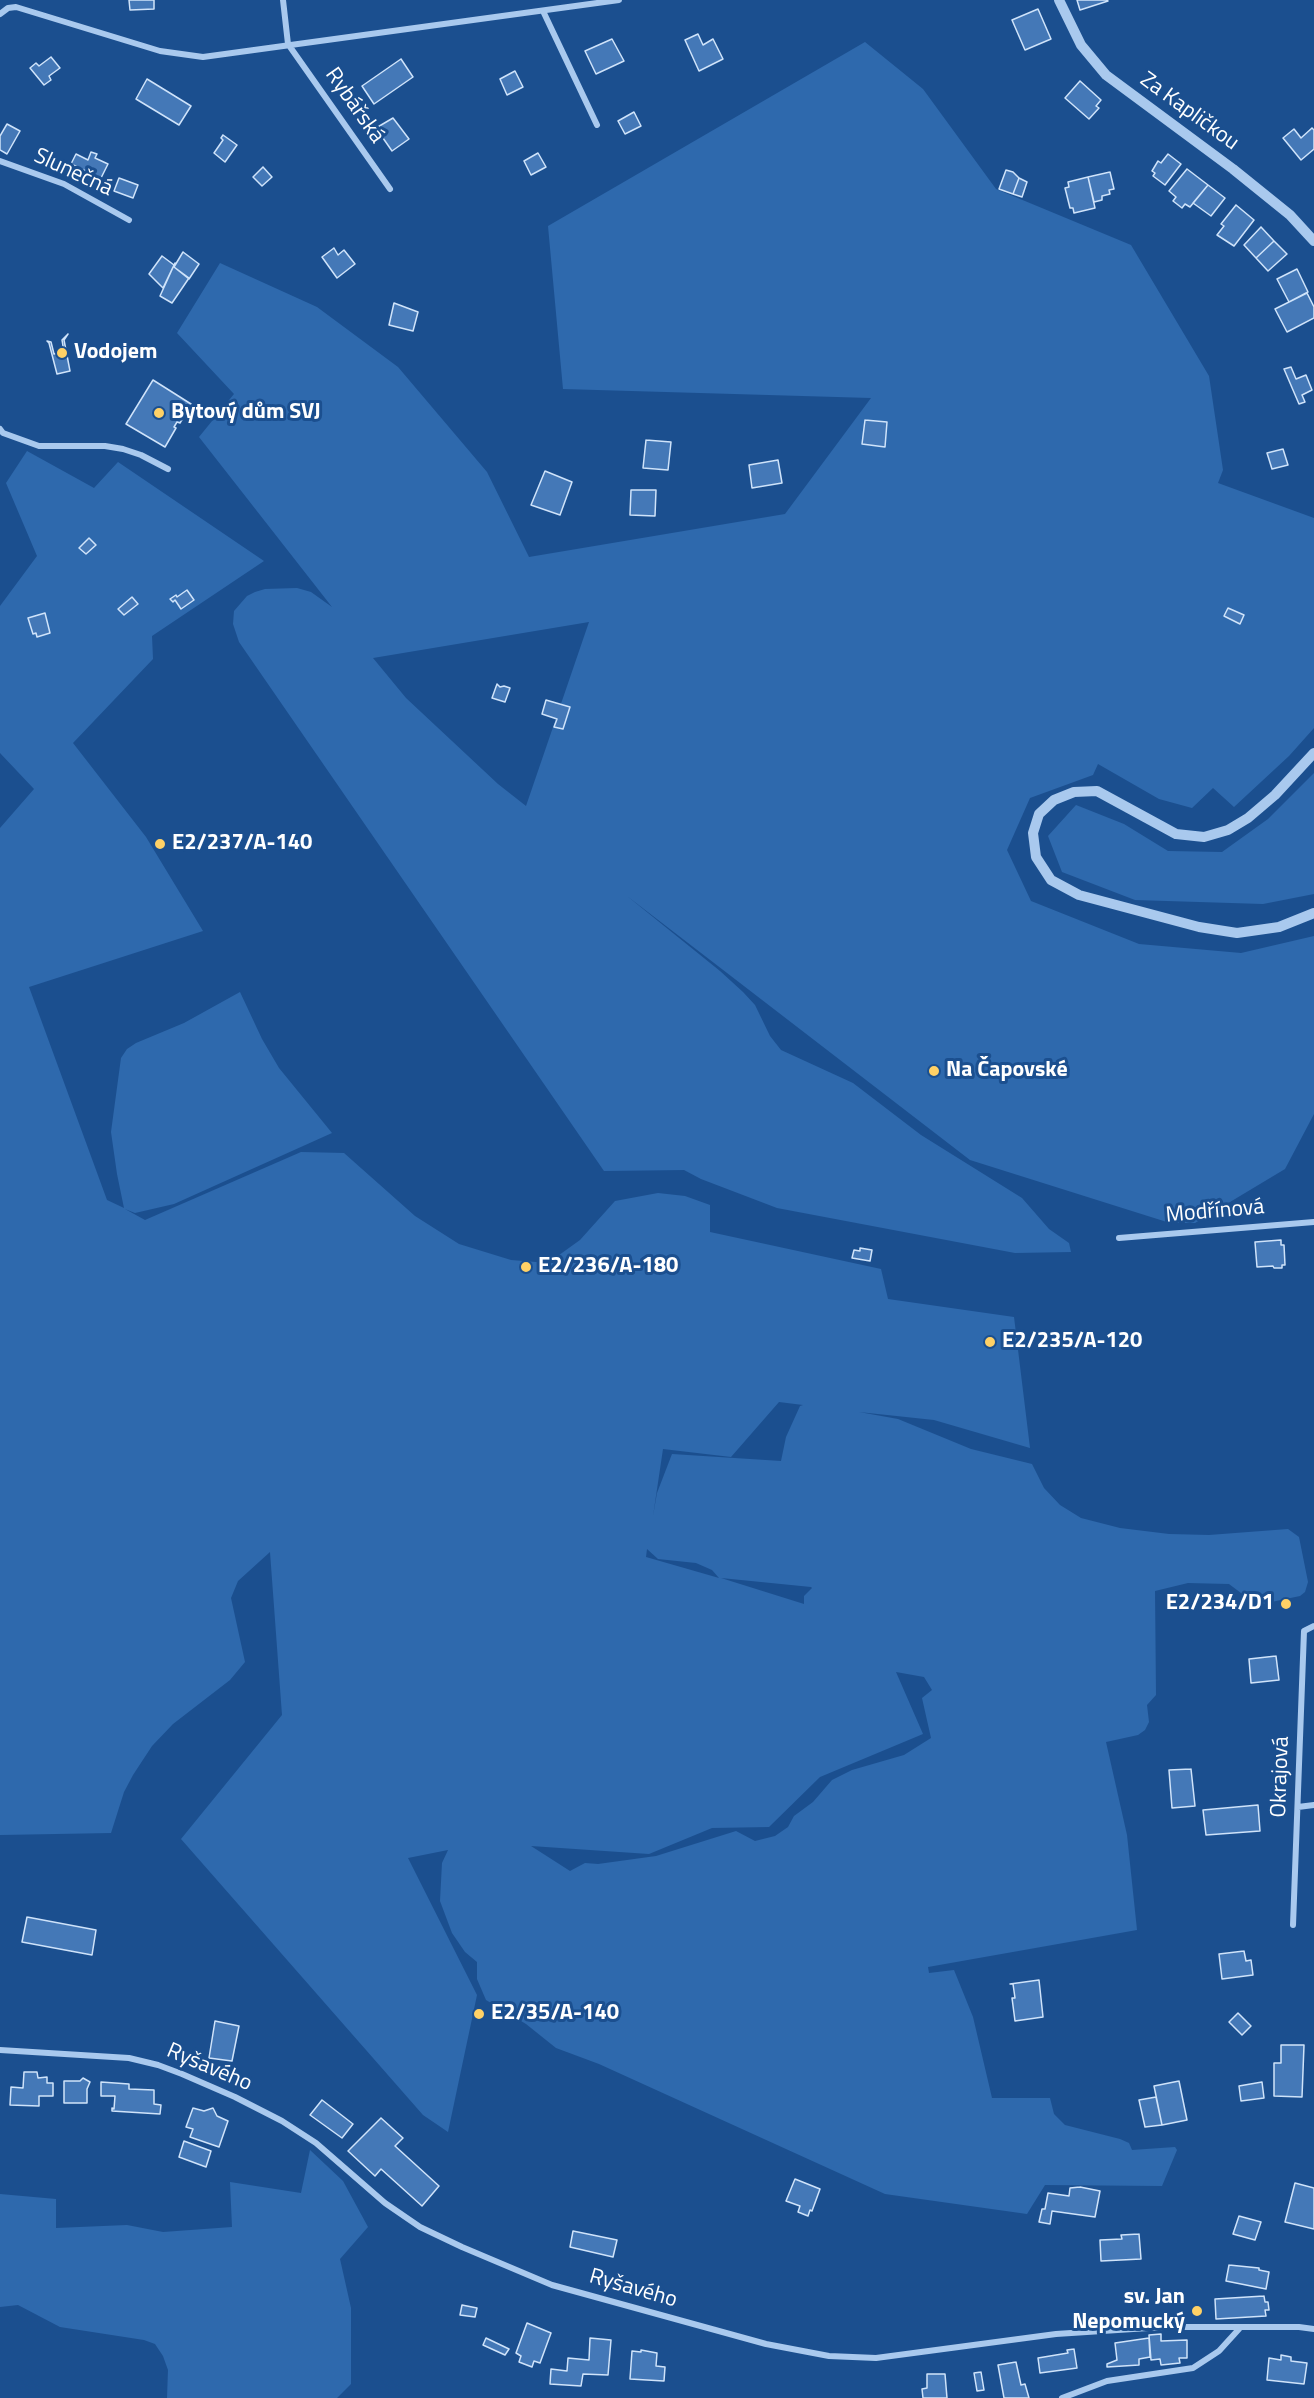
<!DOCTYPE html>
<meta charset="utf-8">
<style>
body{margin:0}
canvas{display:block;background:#1b4f8f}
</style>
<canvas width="1314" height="2398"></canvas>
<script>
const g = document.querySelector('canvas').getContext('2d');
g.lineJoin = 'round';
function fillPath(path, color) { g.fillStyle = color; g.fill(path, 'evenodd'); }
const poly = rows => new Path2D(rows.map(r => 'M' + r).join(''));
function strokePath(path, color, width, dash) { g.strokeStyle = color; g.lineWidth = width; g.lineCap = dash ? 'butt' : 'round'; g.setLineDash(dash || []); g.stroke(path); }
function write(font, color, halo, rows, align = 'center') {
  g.font = font + ' "Titillium Web",sans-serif'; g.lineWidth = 6; g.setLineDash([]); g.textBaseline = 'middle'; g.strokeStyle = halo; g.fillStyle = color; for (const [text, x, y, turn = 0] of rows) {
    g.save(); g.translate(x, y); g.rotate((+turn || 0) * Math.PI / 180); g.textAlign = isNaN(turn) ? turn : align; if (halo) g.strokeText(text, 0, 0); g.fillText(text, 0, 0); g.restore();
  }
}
fillPath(poly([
 [865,42,923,89,996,189,1131,245,1209,376,1223,470,1218,483,1314,518,1314,728,1289,756,1234,807,1213,788,1192,808,1159,799,1098,764,1093,775,1030,798,1007,850,1031,901,1139,944,1241,953,1314,936,1314,1114,1285,1169,1195,1223,1170,1223,970,1160,627,896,720,971,743,992,755,1005,770,1036,781,1050,853,1083,921,1135,1022,1198,1049,1229,1069,1243,1071,1252,1015,1253,777,1208,701,1179,684,1170,604,1171,239,642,233,624,234,611,247,596,255,592,265,589,297,588,311,592,332,607,199,437,234,394,177,333,220,263,317,307,398,367,487,472,529,557,785,514,871,398,563,389,548,226],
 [589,622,526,806,498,784,406,698,373,658],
 [27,451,94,488,118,462,264,561,152,636,153,659,73,743,146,837,203,931,29,987,107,1200,124,1208,117,1174,111,1132,121,1058,127,1049,136,1043,184,1023,240,992,262,1039,279,1068,332,1133,174,1204,135,1213,125,1209,145,1220,301,1152,344,1153,415,1216,459,1244,511,1260,548,1263,580,1240,615,1201,658,1193,685,1196,710,1205,710,1232,881,1269,888,1299,1014,1317,1030,1448,934,1420,859,1412,898,1419,971,1449,1032,1464,1044,1488,1060,1505,1081,1518,1120,1528,1169,1534,1209,1535,1288,1529,1299,1537,1308,1582,1305,1592,1300,1596,1257,1605,1229,1584,1188,1583,1155,1591,1156,1695,1147,1705,1149,1722,1145,1730,1138,1735,1106,1742,1127,1835,1137,1930,928,1967,929,1973,954,1970,973,2017,992,2098,1050,2098,1054,2114,1065,2125,1120,2139,1129,2143,1132,2150,1175,2147,1177,2150,1162,2186,1045,2185,1027,2214,885,2194,599,2064,556,2048,526,2024,486,2000,477,1979,477,1962,465,1952,452,1933,440,1901,442,1863,448,1850,408,1858,477,1995,448,2132,423,2115,181,1839,282,1715,270,1552,238,1581,231,1598,245,1662,230,1680,173,1724,152,1746,133,1775,124,1792,111,1833,0,1835,0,828,34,789,0,753,0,606,37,556,6,483],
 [779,1402,803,1405,800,1406,786,1437,781,1461,672,1454,657,1493,653,1516,663,1449,731,1457],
 [647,1549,658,1559,696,1563,712,1570,719,1578,646,1557],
 [721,1578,811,1587,812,1588,804,1596,804,1604],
 [896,1672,924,1677,932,1690,922,1698,931,1738,904,1755,852,1770,832,1780,813,1802,794,1816,788,1827,775,1836,755,1841,736,1831,656,1856,598,1864,585,1863,570,1871,531,1846,649,1854,712,1828,769,1827,820,1777,923,1734],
 [1314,773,1314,894,1263,904,1135,900,1062,872,1048,836,1076,805,1124,824,1168,851,1222,852,1268,819],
 [310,2150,343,2181,368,2227,340,2259,351,2308,351,2384,337,2398,167,2398,168,2370,163,2356,155,2344,144,2340,60,2327,18,2305,0,2307,0,2194,56,2199,56,2228,127,2225,163,2232,232,2227,230,2182,301,2193]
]), '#2e69ad');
const building = poly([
 [129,0,154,0,154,9,130,10,129,0],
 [1077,0,1107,0,1108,1,1080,10,1077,0],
 [1038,9,1051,39,1025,50,1012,20,1038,9],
 [698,34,703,45,713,39,723,59,699,71,685,40,698,34],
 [612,39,624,61,596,74,585,51,612,39],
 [51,57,60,68,49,76,51,80,44,85,30,68,36,63,39,66,51,57],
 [401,59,413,77,374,104,362,86,401,59],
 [515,71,523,87,507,95,500,79,515,71],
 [147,79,191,106,179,125,136,99,147,79],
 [1080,81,1101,100,1096,106,1099,108,1089,119,1065,98,1080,81],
 [634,112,641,126,625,134,618,121,634,112],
 [393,118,409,139,392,151,376,128,393,118],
 [7,124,20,131,7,154,0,150,0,136,7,124],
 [1312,128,1314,130,1314,149,1301,160,1283,138,1294,129,1301,138,1312,128],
 [223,135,237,145,225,162,214,153,223,140,221,138,223,135],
 [91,152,97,154,95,158,108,164,100,180,82,172,84,170,71,164,76,154,88,160,91,152],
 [538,153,546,167,531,175,524,161,538,153],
 [1168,154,1181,164,1165,185,1153,176,1155,173,1152,171,1158,161,1161,163,1168,154],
 [263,167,272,177,262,186,253,177,263,167],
 [1187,169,1208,185,1190,207,1185,204,1182,208,1173,201,1176,197,1169,191,1187,169],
 [1006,170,1013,172,1019,178,1013,194,999,189,1006,170],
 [1110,172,1114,189,1109,190,1110,194,1102,196,1102,200,1094,202,1088,177,1110,172],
 [1088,177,1095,208,1074,213,1073,208,1070,208,1065,188,1069,187,1068,182,1088,177],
 [119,178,138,185,133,198,114,191,119,178],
 [1019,178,1027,182,1022,197,1013,194,1019,178],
 [1208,185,1225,198,1211,216,1193,203,1208,185],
 [1236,205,1254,220,1234,246,1217,235,1224,226,1221,224,1236,205],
 [1261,227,1274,241,1256,258,1244,245,1261,227],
 [1274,241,1287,254,1268,271,1256,258,1274,241],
 [334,248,338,255,344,250,355,264,337,278,322,257,334,248],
 [183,252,199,264,189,279,174,267,183,252],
 [162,256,174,265,163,288,149,274,162,256],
 [175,263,174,267,189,278,172,303,160,296,175,263],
 [1297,269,1308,292,1289,302,1277,279,1297,269],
 [1307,293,1314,307,1314,318,1287,332,1275,309,1307,293],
 [394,303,418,312,413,331,389,325,394,303],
 [68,334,64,340,70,371,57,374,49,343,47,341,51,342,54,354,64,352,62,340,68,334],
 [1291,367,1296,379,1306,375,1312,390,1302,395,1305,402,1299,404,1284,369,1291,367],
 [153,380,191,404,180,423,177,422,174,427,176,428,165,447,126,424,153,380],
 [865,420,887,422,885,447,862,444,865,420],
 [646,440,671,442,668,470,643,468,646,440],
 [1283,449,1288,465,1272,469,1267,453,1283,449],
 [778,460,782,483,752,488,749,465,778,460],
 [545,471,572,482,560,515,531,505,545,471],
 [631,490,656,490,655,516,630,515,631,490],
 [89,538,96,545,86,554,79,548,89,538],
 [187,590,194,600,181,609,175,600,173,602,170,599,176,595,177,597,187,590],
 [132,597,138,604,124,615,118,609,132,597],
 [1228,608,1244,615,1240,624,1224,616,1228,608],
 [45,613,50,633,37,637,36,633,33,634,28,618,45,613],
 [497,684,500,687,504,686,510,688,505,702,492,698,497,684],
 [546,700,570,707,563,729,554,727,557,719,542,714,546,700],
 [1281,1240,1281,1245,1284,1245,1285,1265,1282,1265,1282,1268,1274,1268,1273,1266,1257,1267,1255,1242,1281,1240],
 [860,1248,872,1250,870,1261,852,1258,854,1250,860,1251,860,1248],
 [1276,1656,1279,1680,1251,1683,1249,1659,1276,1656],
 [1191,1769,1195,1806,1172,1808,1169,1770,1191,1769],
 [1258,1805,1260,1831,1206,1835,1203,1810,1258,1805],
 [27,1917,96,1930,92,1955,22,1942,27,1917],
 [1244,1951,1246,1961,1251,1960,1253,1975,1222,1979,1219,1954,1244,1951],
 [1039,1980,1043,2017,1015,2021,1012,1998,1015,1998,1013,1984,1010,1984,1039,1980],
 [1238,2013,1251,2026,1242,2035,1229,2022,1238,2013],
 [215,2021,239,2026,232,2061,209,2058,215,2021],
 [1281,2045,1304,2045,1302,2097,1274,2096,1274,2063,1281,2063,1281,2045],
 [24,2072,37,2072,38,2078,47,2077,47,2083,53,2083,53,2096,39,2096,39,2106,10,2105,11,2087,23,2088,24,2072],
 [83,2078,90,2082,87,2089,87,2103,64,2103,64,2081,80,2081,83,2078],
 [1179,2081,1187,2120,1162,2125,1154,2086,1179,2081],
 [101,2082,129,2084,129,2089,154,2090,154,2104,161,2105,160,2114,112,2111,112,2108,114,2109,115,2096,101,2096,101,2082],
 [1262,2082,1264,2098,1241,2101,1239,2086,1262,2082],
 [1156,2097,1162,2125,1145,2127,1139,2100,1156,2097],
 [322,2100,353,2124,342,2138,310,2115,322,2100],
 [193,2108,204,2111,213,2108,217,2116,228,2121,219,2147,190,2137,193,2129,186,2127,193,2108],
 [381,2118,403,2138,395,2146,439,2186,422,2206,381,2169,375,2176,348,2151,381,2118],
 [184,2141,211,2151,206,2167,179,2157,184,2141],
 [795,2179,820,2189,812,2211,810,2210,808,2216,798,2212,800,2206,786,2201,795,2179],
 [1295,2183,1314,2188,1314,2229,1285,2222,1295,2183],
 [1080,2187,1100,2191,1095,2217,1052,2211,1050,2224,1039,2222,1042,2209,1045,2209,1048,2193,1069,2196,1070,2188,1080,2187],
 [1239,2216,1261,2222,1255,2240,1233,2234,1239,2216],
 [573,2231,617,2240,613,2257,570,2247,573,2231],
 [1139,2234,1141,2259,1101,2261,1100,2240,1122,2239,1121,2235,1139,2234],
 [1229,2265,1259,2268,1259,2270,1269,2272,1266,2289,1226,2281,1229,2265],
 [1264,2296,1265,2302,1268,2302,1269,2310,1265,2310,1266,2316,1216,2319,1215,2299,1264,2296],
 [462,2305,477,2308,475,2317,460,2315,462,2305],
 [527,2323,551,2333,540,2363,534,2361,532,2367,519,2362,521,2356,516,2353,527,2323],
 [1161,2334,1161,2341,1187,2340,1187,2358,1179,2358,1180,2363,1161,2365,1160,2359,1151,2360,1149,2335,1161,2334],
 [486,2338,509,2349,505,2355,483,2345,486,2338],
 [590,2338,611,2340,608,2375,583,2374,581,2386,550,2384,551,2369,567,2371,568,2358,589,2360,590,2338],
 [1149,2338,1150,2357,1139,2359,1139,2365,1107,2367,1107,2364,1117,2360,1115,2343,1149,2338],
 [1074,2349,1077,2368,1040,2373,1038,2358,1068,2353,1067,2350,1074,2349],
 [641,2350,657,2353,656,2366,665,2367,664,2381,630,2379,632,2351,641,2352,641,2350],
 [1281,2355,1291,2357,1291,2361,1307,2363,1304,2384,1267,2380,1269,2358,1281,2360,1281,2355],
 [1016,2362,1021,2385,1025,2384,1029,2398,1004,2398,998,2365,1016,2362],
 [981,2372,984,2390,977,2391,974,2373,981,2372],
 [927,2374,945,2374,947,2398,923,2398,922,2389,927,2388,927,2374]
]);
fillPath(building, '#4478b7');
strokePath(building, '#cfe3fa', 1.5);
strokePath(poly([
 [283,0,288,44,390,189],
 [543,11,597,125],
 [0,14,8,8,16,7,160,51,203,57,619,0],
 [0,161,64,184,129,220],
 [0,429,3,433,39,446,105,446,123,449,141,455,168,469],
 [1119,1238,1314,1222],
 [1298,1807,1314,1805],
 [1293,1925,1304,1631,1314,1626],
 [0,2050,129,2058,158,2065,182,2074,235,2097,282,2121,316,2143,385,2203,420,2227,462,2247,552,2285,766,2344,829,2356,876,2358,1056,2334,1164,2327,1299,2327,1314,2329],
 [1062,2398,1107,2381,1193,2368,1219,2351,1239,2329]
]), '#a9c9ee', 6);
strokePath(poly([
 [1059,0,1081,45,1106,75,1233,169,1290,215,1314,241],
 [1314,753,1275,795,1248,818,1228,830,1204,837,1176,834,1097,791,1074,792,1054,800,1039,814,1033,833,1036,857,1051,880,1079,895,1199,927,1237,933,1279,927,1314,913]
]), '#a9c9ee', 10);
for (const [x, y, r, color] of [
 [62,353,6,"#ffd166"],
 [159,413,6,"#ffd166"],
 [160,844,6,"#ffd166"],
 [934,1071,6,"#ffd166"],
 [526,1267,6,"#ffd166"],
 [990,1342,6,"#ffd166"],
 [1286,1604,6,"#ffd166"],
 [479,2014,6,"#ffd166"],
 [1197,2311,6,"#ffd166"]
]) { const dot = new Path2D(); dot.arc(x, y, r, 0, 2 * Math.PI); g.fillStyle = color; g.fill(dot); strokePath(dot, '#1b4f8f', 2); }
write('22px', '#fff', '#1b4f8f', [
 ["Rybářská",354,106,55],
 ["Za Kapličkou",1189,112,36],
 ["Slunečná",73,173,25],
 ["Modřínová",1215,1212,-5],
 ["Okrajová",1281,1777,-88],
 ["Ryšavého",209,2068,23],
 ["Ryšavého",633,2289,16]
]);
write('bold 22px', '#fff', '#1b4f8f', [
 ["Vodojem",74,353],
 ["Bytový dům SVJ",171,413],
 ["E2/237/A-140",172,844],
 ["Na Čapovské",946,1071],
 ["E2/236/A-180",538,1267],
 ["E2/235/A-120",1002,1342],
 ["E2/234/D1",1274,1604,"right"],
 ["E2/35/A-140",491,2014],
 ["sv. Jan",1185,2298,"right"],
 ["Nepomucký",1185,2323,"right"]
], 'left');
</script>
